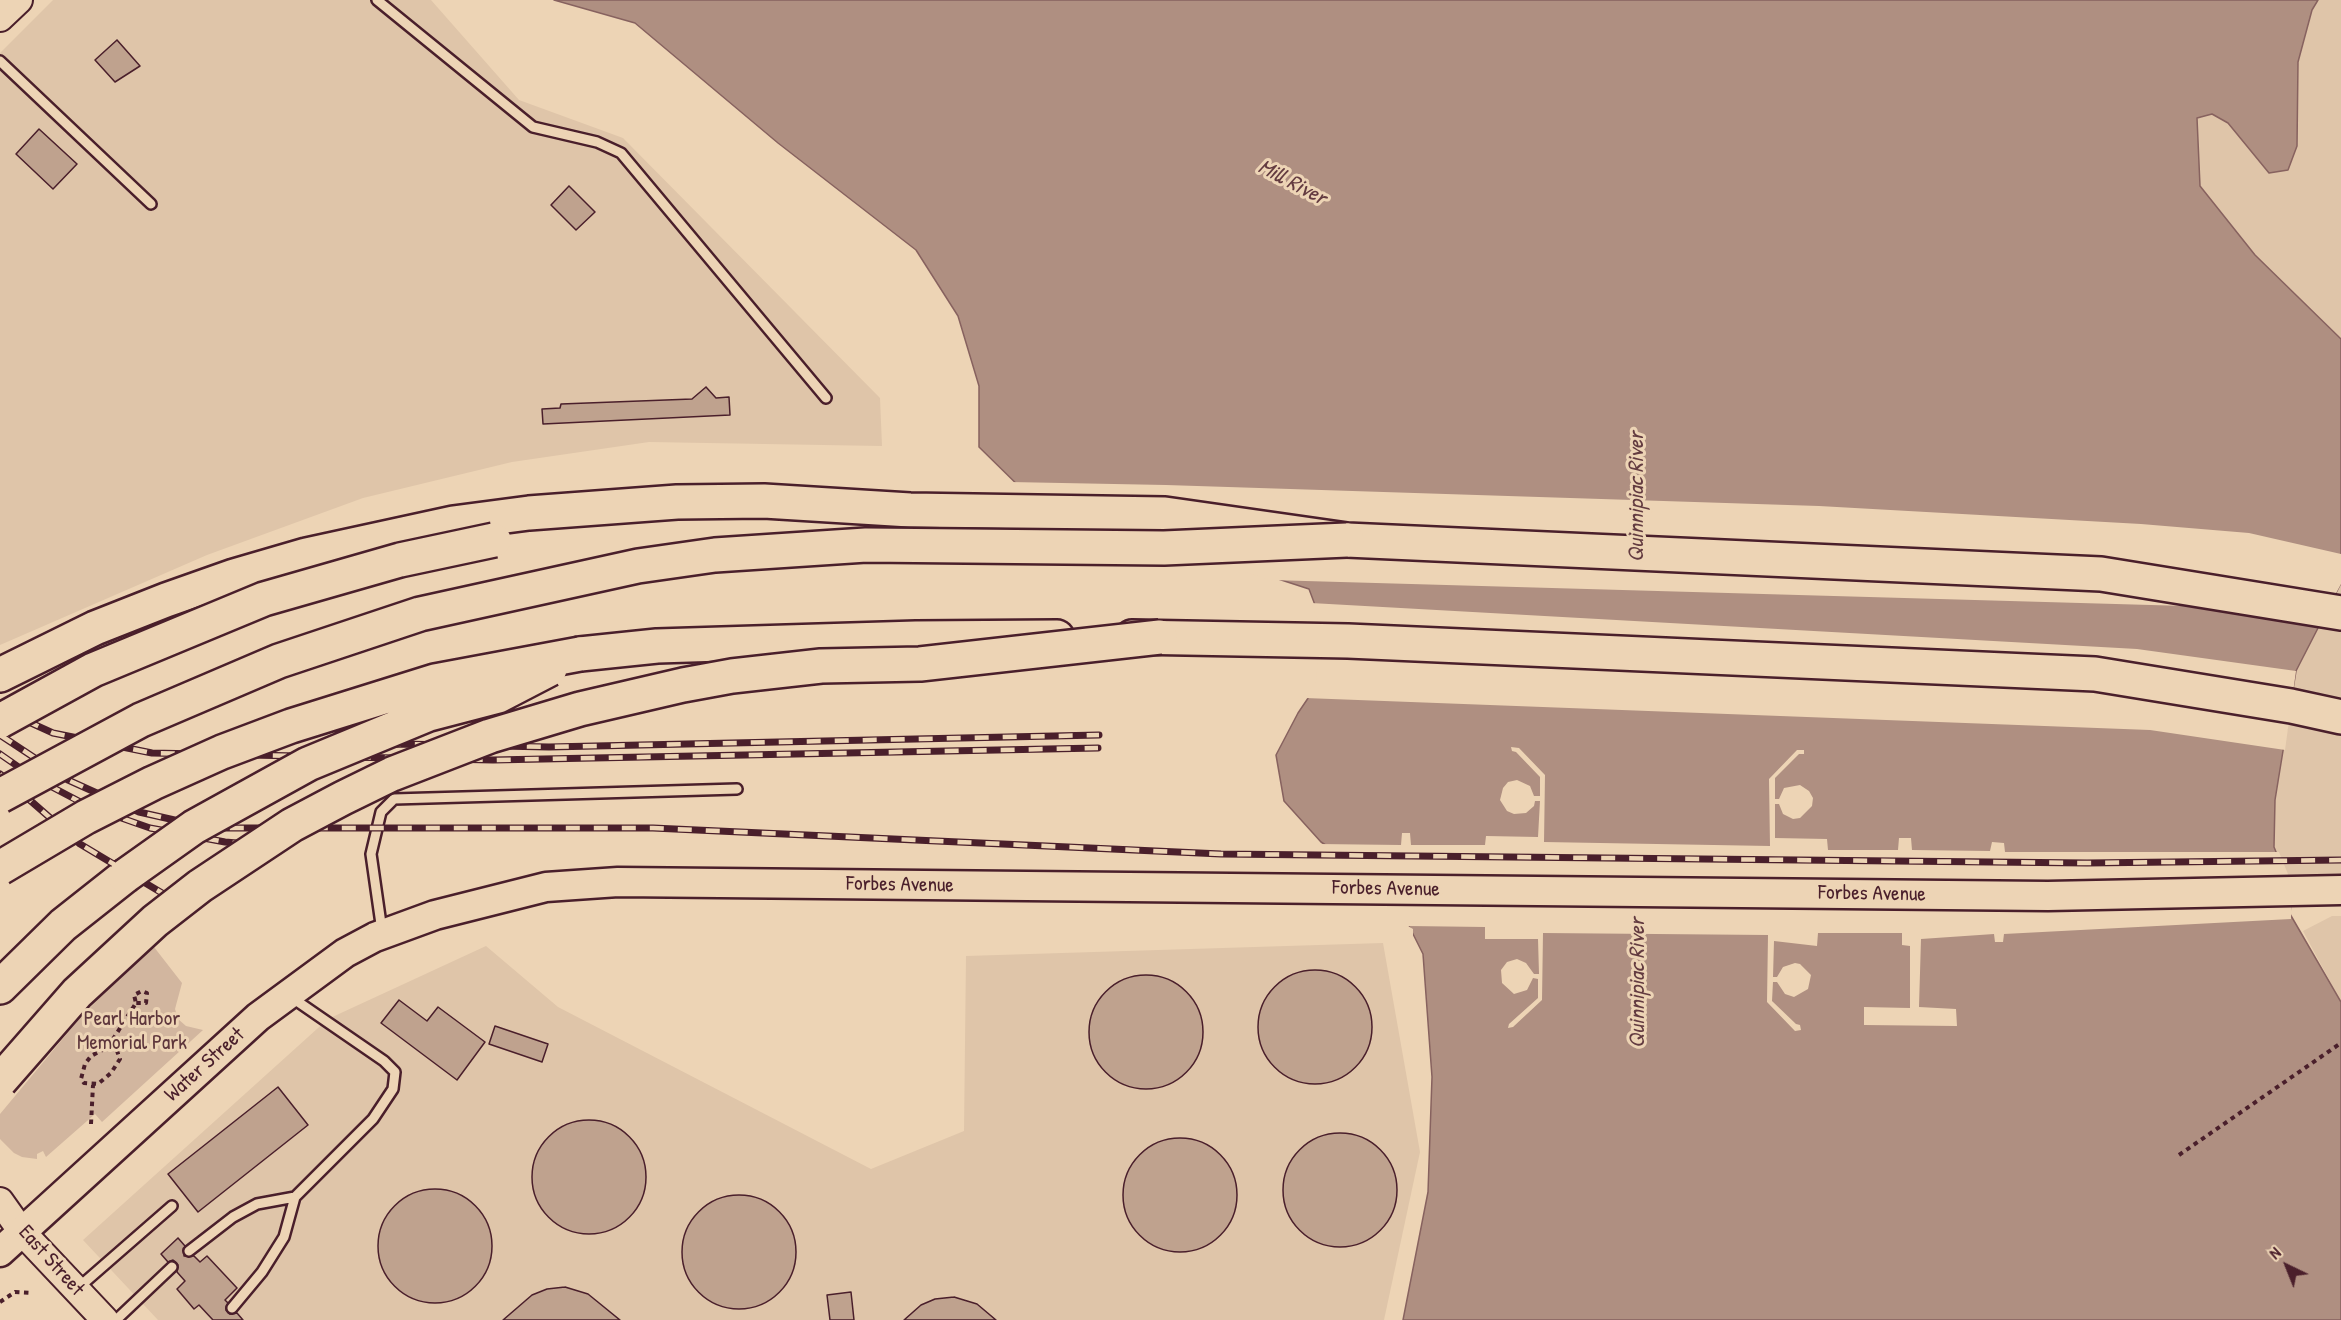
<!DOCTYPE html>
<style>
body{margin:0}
#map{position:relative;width:2341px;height:1320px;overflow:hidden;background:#edd4b5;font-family:"Patrick Hand",sans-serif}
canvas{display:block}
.north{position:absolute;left:2257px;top:1236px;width:60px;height:60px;-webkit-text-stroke:4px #edd4b5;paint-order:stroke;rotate:317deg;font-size:16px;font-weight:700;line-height:24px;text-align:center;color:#4a1f2b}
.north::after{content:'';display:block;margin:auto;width:21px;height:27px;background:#4a1f2b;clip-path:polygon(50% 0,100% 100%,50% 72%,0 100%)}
</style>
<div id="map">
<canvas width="2341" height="1320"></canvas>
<div class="north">N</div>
</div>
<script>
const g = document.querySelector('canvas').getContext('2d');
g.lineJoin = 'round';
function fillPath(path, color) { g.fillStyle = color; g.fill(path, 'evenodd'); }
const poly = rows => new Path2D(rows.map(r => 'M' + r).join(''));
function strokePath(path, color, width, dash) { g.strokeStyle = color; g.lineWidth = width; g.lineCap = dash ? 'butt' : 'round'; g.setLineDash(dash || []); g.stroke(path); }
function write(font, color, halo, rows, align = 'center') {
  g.font = font + ' "Patrick Hand",sans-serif'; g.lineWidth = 6; g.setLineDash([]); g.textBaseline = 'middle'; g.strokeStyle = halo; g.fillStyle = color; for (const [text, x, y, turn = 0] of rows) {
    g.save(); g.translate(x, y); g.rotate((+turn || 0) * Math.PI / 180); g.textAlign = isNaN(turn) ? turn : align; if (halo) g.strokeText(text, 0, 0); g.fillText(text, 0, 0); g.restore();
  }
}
fillPath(poly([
 [53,0,431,0,519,100,623,138,880,398,882,446,649,442,512,462,363,498,207,555,0,645,0,53],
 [2318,0,2341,0,2341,339,2255,255,2200,186,2197,118,2212,114,2228,123,2269,173,2297,146,2298,62,2312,10],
 [2341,583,2341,890,2292,891,2274,847,2275,800,2296,671],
 [2332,916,2341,916,2341,1002,2303,931],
 [1383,943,1420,1152,1384,1320,158,1320,83,1240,328,1019,486,946,558,1007,871,1169,964,1131,966,956]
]), '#dfc5a9');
fillPath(poly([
 [154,947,182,983,175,1009,178,1019,186,1026,203,1030,102,1122,95,1114,46,1157,43,1151,37,1154,37,1159,22,1157,14,1153,0,1139,0,1114,80,1018,116,981]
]), '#d2b69f');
const water = poly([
 [554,0,2318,0,2312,10,2298,62,2297,146,2288,170,2269,173,2228,123,2212,114,2197,118,2200,186,2255,255,2341,339,2341,583,2296,671,2275,800,2274,847,2292,891,2290,914,2341,1002,2341,1320,1403,1320,1428,1192,1432,1077,1423,954,1389,886,1321,842,1284,801,1276,755,1298,713,1319,682,1324,629,1309,589,1032,499,979,447,979,386,958,316,916,250,778,143,635,23,554,0]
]);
fillPath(water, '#af8f81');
strokePath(water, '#87625f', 1.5);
fillPath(poly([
 [1010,482,1166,485,1819,506,2141,524,2249,533,2341,554,2341,584,2327,610,1270,580,1031,502],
 [1311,603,2137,649,2296,671,2285,750,2150,730,1305,698,1316,681,1321,629],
 [1511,747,1519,748,1545,775,1544,842,1770,846,1769,779,1797,750,1804,750,1804,754,1799,754,1775,778,1775,799,1779,799,1784,788,1800,785,1809,791,1813,798,1812,806,1800,818,1793,819,1783,814,1779,804,1775,804,1775,838,1827,839,1828,850,1898,850,1899,838,1911,838,1912,850,1990,851,1992,842,2004,843,2005,852,2279,852,2292,884,2291,919,2004,934,2003,942,1995,942,1994,934,1921,939,1919,1007,1956,1009,1957,1026,1864,1025,1864,1007,1910,1008,1910,946,1902,945,1902,933,1818,933,1817,946,1774,941,1773,977,1777,977,1783,967,1795,963,1800,964,1811,975,1808,989,1794,997,1785,994,1777,982,1773,982,1772,1001,1796,1024,1800,1025,1801,1030,1795,1031,1767,1002,1768,935,1543,933,1542,1000,1513,1027,1508,1028,1509,1024,1538,998,1538,979,1533,978,1527,990,1514,994,1502,983,1501,970,1507,962,1517,959,1526,963,1534,974,1539,974,1538,939,1485,939,1485,927,1408,926,1413,929,1413,940,1387,888,1319,844,1401,845,1402,833,1410,833,1411,845,1485,845,1486,836,1538,837,1540,801,1535,801,1534,806,1526,813,1514,814,1507,811,1500,800,1503,788,1508,782,1517,780,1530,786,1534,796,1540,796,1540,777,1516,752,1512,751]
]), '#edd4b5');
const building = poly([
 [117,40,140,66,115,82,95,60,117,40],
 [39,129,77,164,53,189,16,154,39,129],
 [569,186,595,212,576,230,551,205,569,186],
 [706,387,716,398,729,397,730,415,543,424,542,409,560,408,561,404,692,399,706,387],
 '1258 1027a57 57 0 1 1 114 0a57 57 0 1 1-114 0Z',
 '1089 1032a57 57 0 1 1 114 0a57 57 0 1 1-114 0Z',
 [399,1000,427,1021,438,1007,485,1042,457,1080,381,1023,399,1000],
 [495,1026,548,1044,542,1062,489,1044,495,1026],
 [278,1087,308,1125,198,1212,168,1174,278,1087],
 '532 1177a57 57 0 1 1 114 0a57 57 0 1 1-114 0Z',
 '1283 1190a57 57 0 1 1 114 0a57 57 0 1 1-114 0Z',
 '1123 1195a57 57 0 1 1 114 0a57 57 0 1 1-114 0Z',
 '378 1246a57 57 0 1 1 114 0a57 57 0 1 1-114 0Z',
 '682 1252a57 57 0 1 1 114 0a57 57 0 1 1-114 0Z',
 [178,1238,185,1246,184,1256,194,1256,200,1262,207,1256,237,1288,225,1300,228,1303,226,1310,230,1314,237,1313,243,1320,213,1320,199,1305,194,1309,177,1289,185,1281,177,1272,178,1265,173,1260,168,1262,161,1254,178,1238],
 [565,1287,588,1294,620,1320,503,1320,532,1295,547,1289,565,1287],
 [851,1292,854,1320,830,1320,827,1295,851,1292],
 [954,1297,977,1304,996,1320,904,1320,921,1305,935,1299,954,1297]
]);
fillPath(building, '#bfa28e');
strokePath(building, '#4a1f2b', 1.5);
const lane = poly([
 [377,0,533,127,597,142,621,153,826,398],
 [0,61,151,204],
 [382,931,371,854,381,812,394,799,737,789],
 [189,1251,233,1217,257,1204,295,1197],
 [78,1288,172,1206],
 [232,1308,262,1272,284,1237,295,1197,373,1119,393,1089,395,1072,384,1061,291,997],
 [116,1320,172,1267]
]);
const secondary = poly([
 [0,18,19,0],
 [0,1201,22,1232,105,1320]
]);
const primary = poly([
 [0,1252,258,1017,345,953,375,937,435,915,546,887,618,882,2048,896,2341,890]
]);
const highway = poly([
 [1132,637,1348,641,2095,674,2291,706,2341,717],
 [580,654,657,646,916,638,1057,637],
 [0,675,95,628,166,600,234,576,306,555,453,523,529,513,677,502,764,501,910,510,1165,514,1347,540,2101,574,2341,613],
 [0,987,63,925,125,876]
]);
strokePath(lane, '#4a1f2b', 14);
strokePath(secondary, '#4a1f2b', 30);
strokePath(primary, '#4a1f2b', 33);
strokePath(highway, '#4a1f2b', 38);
strokePath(poly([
 [108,1047,117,1051,120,1059,111,1073,98,1084,84,1083,81,1079,85,1064,91,1056,108,1047],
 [108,1047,136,1003,134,995,142,991,147,993,146,1003,136,1003],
 [91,1124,93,1085],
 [2179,1155,2341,1043],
 [0,1302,15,1292,31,1293]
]), '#4a1f2b', 4, [4.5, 4.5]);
strokePath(lane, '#edd4b5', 9);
strokePath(secondary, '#edd4b5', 26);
strokePath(primary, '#edd4b5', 28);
strokePath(highway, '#edd4b5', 33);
const rail = poly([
 [0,709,53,733,152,753,493,760,1098,748],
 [0,735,68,780,139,812,210,828,653,828,1221,854,2087,863,2341,860],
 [331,749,400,744,549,747,1099,735],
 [0,754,33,777,90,807,150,828,225,842,284,847],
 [0,774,80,844,167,896]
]);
strokePath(rail, '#4a1f2b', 7);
strokePath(rail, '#edd4b5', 4.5, [14]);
const highwayBridge = poly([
 [0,721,93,670,264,599,400,560,494,540],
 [0,796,141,720,279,661,420,614,638,566,715,555,866,545,1164,548,1347,540],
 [0,868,86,817,153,783,222,752,291,726,435,681,580,654],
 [125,876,194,827,308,764,429,714,498,696,550,669],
 [0,1081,77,993,155,921,200,886,292,825,343,798,392,774,490,736,580,709,683,685,732,676,821,666,920,664,1160,637]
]);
strokePath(highwayBridge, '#4a1f2b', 38, []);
strokePath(highwayBridge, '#edd4b5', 33);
write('21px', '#4a1f2b', '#edd4b5', [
 ["Forbes Avenue",900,885,1],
 ["Forbes Avenue",1386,889,1],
 ["Forbes Avenue",1872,894,1],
 ["Water Street",205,1065,-42],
 ["East Street",51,1261,48]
]);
write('21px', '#5e363c', '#edd4b5', [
 ["Pearl Harbor",132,1019],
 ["Memorial Park",132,1043]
]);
write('italic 22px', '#633b40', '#edd4b5', [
 ["Mill River",1292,183,28],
 ["Quinnipiac River",1637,497,-90],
 ["Quinnipiac River",1638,983,-90]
]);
</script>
